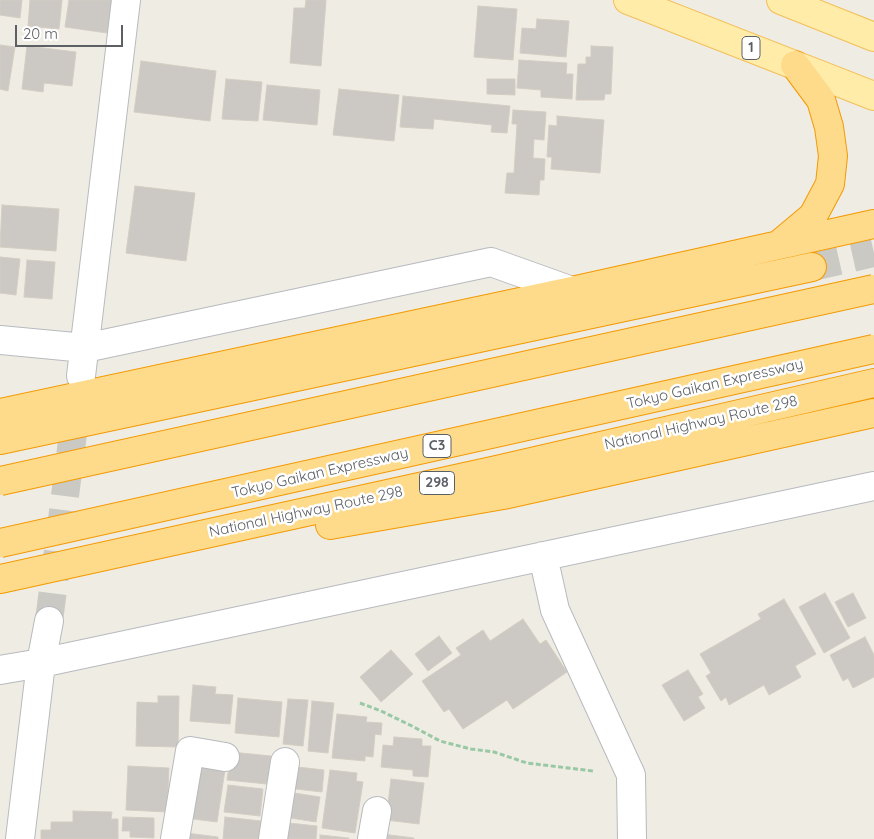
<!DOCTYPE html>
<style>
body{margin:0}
#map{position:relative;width:874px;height:839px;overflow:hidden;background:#efece4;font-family:Quicksand,sans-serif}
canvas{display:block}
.scale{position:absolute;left:15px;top:25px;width:108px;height:22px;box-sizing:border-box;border:2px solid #5c6065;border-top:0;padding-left:6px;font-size:15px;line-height:18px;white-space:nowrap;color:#5c6065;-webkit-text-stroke:4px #fff;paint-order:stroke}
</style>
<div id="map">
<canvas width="874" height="839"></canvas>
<div class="scale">20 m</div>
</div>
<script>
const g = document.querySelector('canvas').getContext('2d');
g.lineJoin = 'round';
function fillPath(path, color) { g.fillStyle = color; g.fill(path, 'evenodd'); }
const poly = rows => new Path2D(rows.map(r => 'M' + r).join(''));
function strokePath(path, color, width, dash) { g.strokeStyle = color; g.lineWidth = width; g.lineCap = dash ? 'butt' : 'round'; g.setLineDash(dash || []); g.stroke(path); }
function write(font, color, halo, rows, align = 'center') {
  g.font = font + ' Quicksand,sans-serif'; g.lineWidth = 5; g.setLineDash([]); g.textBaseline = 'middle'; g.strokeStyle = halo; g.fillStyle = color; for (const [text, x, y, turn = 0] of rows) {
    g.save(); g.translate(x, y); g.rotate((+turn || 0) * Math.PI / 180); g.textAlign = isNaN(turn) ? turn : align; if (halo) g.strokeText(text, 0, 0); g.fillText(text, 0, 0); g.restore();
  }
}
const building = poly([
 [0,0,22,0,20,18,0,15,0,0],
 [30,0,62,0,59,29,28,26,30,0],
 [69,0,112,0,107,33,65,27,69,0],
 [306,0,326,0,321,66,290,63,294,8,305,8,306,0],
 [478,6,517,9,513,60,474,57,478,6],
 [537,19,569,21,566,57,520,53,522,28,536,29,537,19],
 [0,45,15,47,8,91,0,89,0,45],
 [27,46,76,52,72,86,44,83,43,92,22,89,27,46],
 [591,46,613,47,611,94,605,94,604,100,576,100,578,64,586,64,586,57,591,57,591,46],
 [519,60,567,63,566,74,573,74,572,99,541,97,541,90,517,88,519,60],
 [141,61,216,71,210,121,134,112,141,61],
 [226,79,262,82,258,121,222,119,226,79],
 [487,79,515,79,515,95,487,94,487,79],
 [267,85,320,90,317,125,263,120,267,85],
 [339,89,399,95,394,141,333,135,339,89],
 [403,96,510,106,507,133,491,132,492,125,434,119,433,129,400,127,403,96],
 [513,110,546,112,544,140,534,139,533,158,545,159,544,180,540,180,539,195,505,193,507,173,514,173,517,124,512,124,513,110],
 [557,116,604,120,600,173,551,169,552,157,547,157,549,125,557,126,557,116],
 [135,186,195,193,186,261,126,253,135,186],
 [2,205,59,209,56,251,0,247,2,205],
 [0,257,20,259,16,295,0,293,0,257],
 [27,260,55,262,52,299,24,297,27,260],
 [825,593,850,638,824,653,799,607,825,593],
 [853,593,866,618,848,627,835,602,853,593],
 [784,599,816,654,795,666,801,677,769,695,764,685,729,705,726,697,721,701,706,676,711,673,700,654,761,619,758,614,784,599],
 [523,619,540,644,546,640,567,672,513,709,507,700,463,729,449,709,444,712,422,681,461,655,456,648,483,630,490,641,523,619],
 [439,636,452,653,428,671,415,654,439,636],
 [865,637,874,655,874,677,853,688,848,678,843,681,830,655,865,637],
 [391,650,413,674,381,702,360,677,391,650],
 [688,670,703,694,698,697,705,708,684,721,662,685,688,670],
 [193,685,216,687,215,694,233,695,230,724,190,721,193,685],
 [158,696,179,696,178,747,136,746,137,702,158,703,158,696],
 [238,698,282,702,279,737,235,733,238,698],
 [288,699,308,700,303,746,283,744,288,699],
 [312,701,334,703,328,753,308,751,312,701],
 [337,714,367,717,366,722,382,723,381,735,375,734,373,757,365,756,365,761,332,758,337,714],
 [394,737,422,739,422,746,431,746,428,777,413,776,413,770,381,767,383,745,393,746,394,737],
 [231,752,271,756,267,784,227,780,231,752],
 [128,766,169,768,167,812,126,810,128,766],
 [289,766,324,770,322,792,287,788,289,766],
 [200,767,225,770,217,822,193,819,200,767],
 [330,770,357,773,356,781,363,782,355,833,322,828,330,770],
 [391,779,424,783,419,824,386,820,391,779],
 [228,785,263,789,260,816,224,812,228,785],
 [288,792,320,797,316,822,284,817,288,792],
 [73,811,112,812,111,819,118,819,118,839,41,839,41,830,51,830,51,822,73,822,73,811],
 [123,817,154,818,154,838,130,837,130,831,122,831,123,817],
 [225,817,261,821,258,839,223,839,225,817],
 [289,823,317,826,316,839,283,839,285,829,289,830,289,823],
 [186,833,218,837,218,839,185,839,186,833],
 [382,834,414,838,414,839,381,839,382,834],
 [320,835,349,838,349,839,320,839,320,835]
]);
fillPath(building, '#ccc8c3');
strokePath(building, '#d4cdc2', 1);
strokePath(poly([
 [49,621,77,402]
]), '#cac9c4', 28, [28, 14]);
strokePath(poly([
 [812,267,874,253]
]), '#cac9c4', 28, [28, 14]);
const minor = poly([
 [0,340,85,348,491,262,572,291],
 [81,376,126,0],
 [543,556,555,610,631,775,632,839],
 [0,670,41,663,874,486],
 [20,839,41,663,49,621],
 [175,839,190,751,225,757],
 [273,839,285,762],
 [372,839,377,811]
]);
const major = poly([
 [628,0,874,96],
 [781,0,874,37]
]);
const highway = poly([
 [782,242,813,216,830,184,833,156,829,127,821,100,795,65],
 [0,413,572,291,874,224],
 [0,440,812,267],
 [330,525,503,495,874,413],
 [0,579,497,470,874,383]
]);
strokePath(minor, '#b7babe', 30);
strokePath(major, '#f4bf58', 30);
strokePath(highway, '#f39900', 30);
strokePath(poly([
 [360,703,381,711,412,726,440,741,471,749,494,752,527,763,593,771]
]), '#99c8a4', 3, [5, 2.5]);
strokePath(minor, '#fff', 28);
strokePath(major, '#ffeca9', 28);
strokePath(highway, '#fedb8b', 28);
const highwayBridge = poly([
 [0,481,874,289],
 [0,543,874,349]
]);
strokePath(highwayBridge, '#f39900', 30, []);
strokePath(highwayBridge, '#fedb8b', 28);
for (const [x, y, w] of [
 [751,48,18],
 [437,446,28],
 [437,483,35]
]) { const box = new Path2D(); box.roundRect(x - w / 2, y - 11.5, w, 23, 4); g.fillStyle = '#fff'; g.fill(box); strokePath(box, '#5c6065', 1); }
write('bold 14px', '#5c6065', null, [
 ["1",751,48],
 ["C3",437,446],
 ["298",437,483]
]);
write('15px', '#5c6065', '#fff', [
 ["Tokyo Gaikan Expressway",715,384,-13],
 ["National Highway Route 298",701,423,-13],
 ["Tokyo Gaikan Expressway",320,473,-13],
 ["National Highway Route 298",306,512,-12]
]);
</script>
